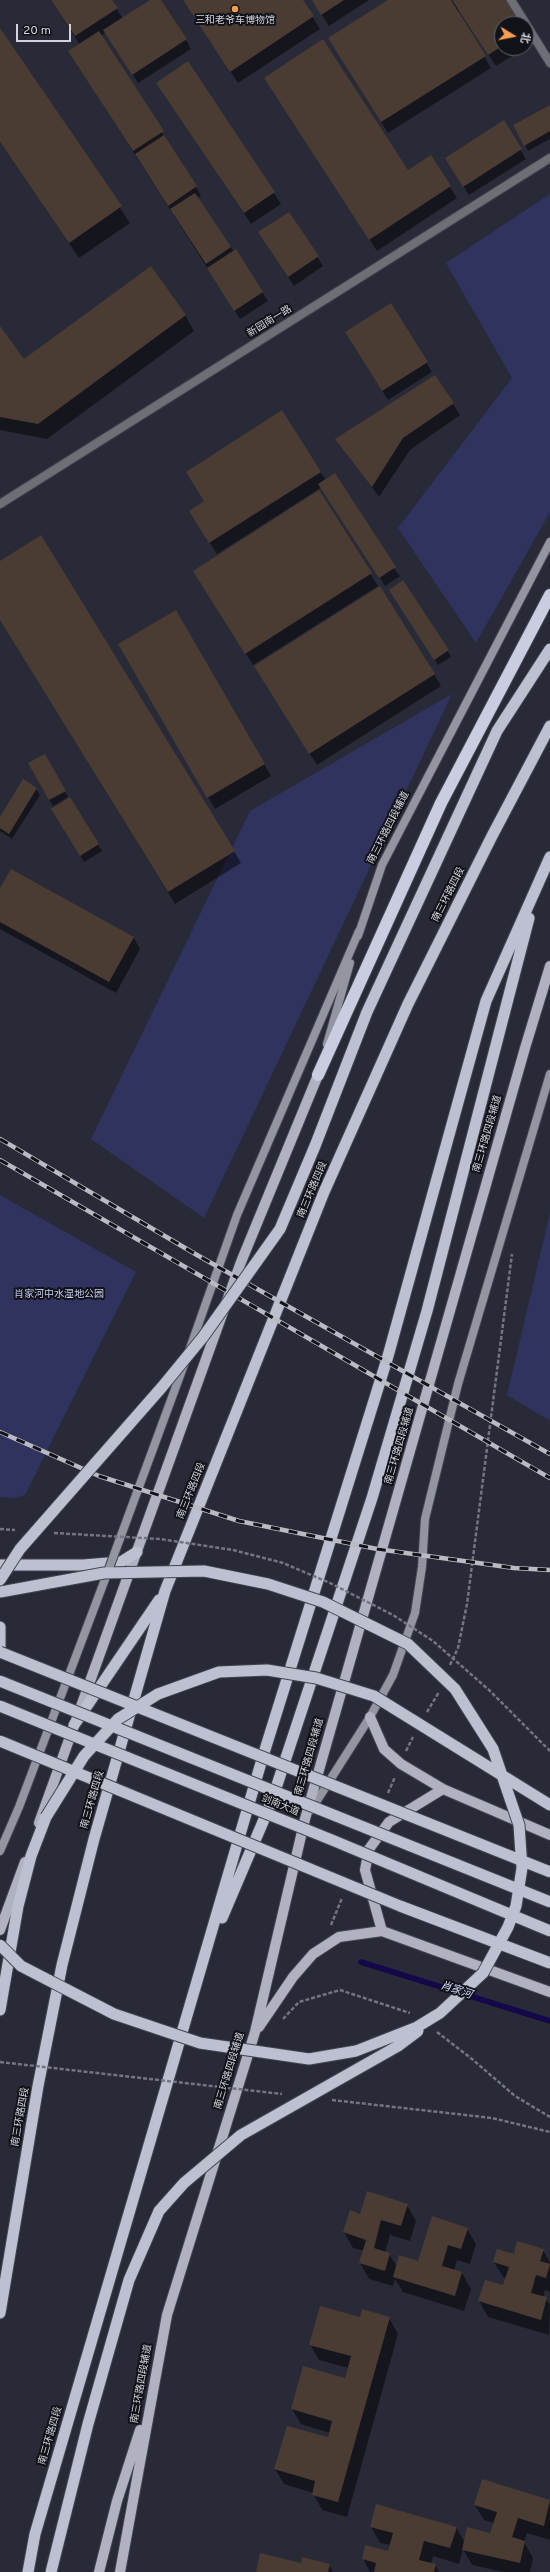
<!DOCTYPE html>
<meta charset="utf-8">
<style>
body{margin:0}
#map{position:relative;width:550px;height:2572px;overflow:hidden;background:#282a38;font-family:Overpass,"Noto Sans SC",sans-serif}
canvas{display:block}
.north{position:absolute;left:494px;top:16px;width:40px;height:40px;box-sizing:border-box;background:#121319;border:1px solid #5f6067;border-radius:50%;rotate:100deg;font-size:11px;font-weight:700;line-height:16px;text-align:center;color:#d2d4dd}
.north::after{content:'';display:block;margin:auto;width:14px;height:18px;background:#fc9e52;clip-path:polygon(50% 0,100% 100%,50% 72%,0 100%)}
.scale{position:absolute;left:16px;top:24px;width:55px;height:18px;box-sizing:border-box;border:2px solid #d2d4dd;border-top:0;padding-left:5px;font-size:12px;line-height:14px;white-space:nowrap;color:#d2d4dd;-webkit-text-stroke:3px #121319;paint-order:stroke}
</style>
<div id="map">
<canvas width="550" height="2572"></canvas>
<div class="north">北</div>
<div class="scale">20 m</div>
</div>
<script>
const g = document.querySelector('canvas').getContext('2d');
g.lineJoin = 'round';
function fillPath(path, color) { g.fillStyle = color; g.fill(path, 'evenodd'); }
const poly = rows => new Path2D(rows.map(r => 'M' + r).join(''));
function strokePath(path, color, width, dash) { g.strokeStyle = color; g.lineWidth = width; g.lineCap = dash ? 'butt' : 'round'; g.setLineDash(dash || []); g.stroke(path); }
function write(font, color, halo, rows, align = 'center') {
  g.font = font + ' Overpass,"Noto Sans SC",sans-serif'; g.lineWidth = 4; g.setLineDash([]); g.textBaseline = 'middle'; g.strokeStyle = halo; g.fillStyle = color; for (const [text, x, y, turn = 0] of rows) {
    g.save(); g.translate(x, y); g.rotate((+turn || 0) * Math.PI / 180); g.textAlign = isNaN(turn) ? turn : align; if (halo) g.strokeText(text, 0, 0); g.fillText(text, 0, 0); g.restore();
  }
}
fillPath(poly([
 [550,194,550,512,476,643,398,528,512,378,446,263],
 [452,694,204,1218,91,1139,250,811],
 [0,1195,136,1272,25,1495,13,1498,0,1497],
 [550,1213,550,1421,507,1395]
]), '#31335f');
fillPath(poly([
 [51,0,111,0,123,19,152,0,160,0,186,40,191,49,138,83,106,32,101,36,196,187,201,196,197,198,268,301,240,319,75,61,80,45],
 [184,0,302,0,320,29,238,83],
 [312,0,369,0,329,26],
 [390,0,506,0,520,24,502,24,502,48,525,48,496,66,459,11,458,12,491,68,388,133,336,50],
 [0,29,130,223,79,258,0,142],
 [526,34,532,44,526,47],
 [188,63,281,204,251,224,165,95],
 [272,90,408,172,450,187,457,198,377,251],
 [550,107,550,139,528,151,515,126],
 [504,122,526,159,469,195,452,168],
 [289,213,323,266,294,286,265,242],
 [391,304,432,372,388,400,351,342],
 [185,315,194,331,47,439,0,430,0,328,24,361],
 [453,404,460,415,410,450,379,497,337,439],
 [320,472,400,576,385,586,322,487,217,554,197,523],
 [319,492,378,586,253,665,201,582],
 [0,562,234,851,241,863,175,904,0,619],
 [394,596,448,651,451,657,438,665],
 [176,612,271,776,215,809,119,645],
 [434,674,441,686,317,765,262,678],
 [44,755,68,797,53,806,29,764],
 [36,789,40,795,12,839,0,831,0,819],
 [70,798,102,851,84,862,55,815],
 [11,870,134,938,140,949,116,993,0,929,0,890],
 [407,2205,416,2221,410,2241,390,2235,385,2253,389,2254,397,2267,418,2262,467,2229,476,2244,470,2264,457,2260,454,2271,462,2273,471,2289,464,2311,403,2292,395,2279,393,2286,369,2279,360,2263,364,2251,353,2248,344,2232,360,2215],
 [543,2250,550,2263,550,2292,545,2290,543,2297,550,2304,549,2335,488,2317,479,2301,503,2286,506,2278,503,2277,494,2262,514,2255],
 [361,2318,389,2318,398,2334,347,2517,322,2510,313,2493,284,2484,275,2469,328,2439,330,2433,301,2424,292,2409,345,2379,348,2368,319,2360,310,2344],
 [483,2481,550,2501,550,2540,527,2533,524,2542,533,2558,530,2572,503,2572,472,2565,463,2549,459,2564,433,2556,431,2564,435,2565,439,2572,370,2572,363,2559,389,2552,391,2545,380,2543,371,2527,456,2527,465,2543,490,2534,494,2523,484,2520,475,2505],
 [301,2564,329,2565,333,2572,257,2572]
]), '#0007');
strokePath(poly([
 [361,1962,550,2021]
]), '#14084a', 5.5);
fillPath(poly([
 [51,0,112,0,118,8,75,36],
 [150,0,161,0,187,39,132,75,103,30],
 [183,0,303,0,314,16,230,72],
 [312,0,344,0,321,15],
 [388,0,451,0,486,56,381,122,328,38],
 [452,0,507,0,521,24,502,24,502,46,488,55],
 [0,28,122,206,69,243,0,142],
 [99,31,164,131,133,151,68,51],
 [323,39,408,170,431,155,451,186,369,240,264,78],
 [188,61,275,192,244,213,156,83],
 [550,105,550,131,524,146,513,125],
 [504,120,522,149,463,187,445,158],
 [164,135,197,186,168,206,135,154],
 [195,193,231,247,206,264,170,209],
 [289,212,319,256,288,277,258,232],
 [236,249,263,292,234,311,207,268],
 [151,266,186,315,38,424,0,417,0,326,24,359],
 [391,303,428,362,382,391,345,332],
 [435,375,454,403,403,438,372,487,335,439],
 [282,410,321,472,209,543,189,511,204,501,186,472],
 [335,473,396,567,379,578,318,484],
 [319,490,372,573,245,654,193,571],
 [41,535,235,851,168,892,0,620,0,561],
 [403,580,449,650,434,660,389,590],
 [380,586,435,674,309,754,254,666],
 [176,610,265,764,207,798,118,644],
 [45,754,66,791,49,800,28,763],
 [23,779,37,788,9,834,0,828,0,817],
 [70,797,99,844,80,856,51,809],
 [11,869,134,937,109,982,0,922,0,888],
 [367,2191,408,2204,401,2226,381,2220,374,2248,390,2253,385,2271,359,2263,366,2240,343,2232,350,2210,360,2214],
 [432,2216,468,2228,461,2249,448,2245,442,2266,462,2272,455,2296,393,2277,399,2255,418,2261],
 [517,2241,544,2249,540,2261,550,2264,546,2278,536,2275,531,2293,547,2297,541,2320,478,2301,485,2280,503,2285,509,2267,493,2262,497,2249,514,2254],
 [320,2306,360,2317,362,2309,390,2317,338,2502,312,2495,315,2481,274,2469,287,2426,328,2437,332,2421,291,2409,303,2366,345,2378,351,2356,309,2345],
 [482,2479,550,2500,544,2526,518,2518,512,2537,525,2541,520,2563,462,2550,467,2527,490,2533,497,2512,474,2505],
 [376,2504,457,2527,450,2548,424,2541,419,2560,436,2564,434,2572,374,2572,376,2563,362,2559,365,2545,388,2551,393,2533,370,2527],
 [260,2553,301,2563,302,2557,330,2564,328,2572,256,2572]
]), '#4a3c32');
const minor = poly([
 [511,0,526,24],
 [526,24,550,63]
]);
const tertiary = poly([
 [0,504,550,158]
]);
const secondary = poly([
 [358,936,382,865,550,542],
 [327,1044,350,963],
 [189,1351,237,1215,359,931],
 [115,1552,185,1362],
 [311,1810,370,1717,393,1675,415,1613,422,1567,425,1519,458,1384,550,1074],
 [0,1851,19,1807,107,1574]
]);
const primary = poly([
 [370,1717,384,1749,401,1764,443,1789,550,1835],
 [39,1823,241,1262,318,1075],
 [0,1930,25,1862],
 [382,1931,365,1870,369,1849,389,1822,443,1789],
 [259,2027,293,1977,313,1954,339,1937,382,1931,550,1992],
 [99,2572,117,2501,140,2430],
 [120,2572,167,2315,255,2032,305,1819,525,1048,550,966]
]);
const trunk = poly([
 [0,1565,83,1565,121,1562,137,1552],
 [0,1627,0,1652],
 [74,1725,159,1600],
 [222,1918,271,1803,372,1498,427,1311,529,918],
 [0,2010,18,1906,31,1856,46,1817],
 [0,2313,38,2086,62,1965,94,1839,165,1591,324,1192,408,1004,492,836,550,726],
 [28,2572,35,2534,263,1756,388,1356,486,1001,550,857]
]);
const motorway = poly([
 [318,1075,441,803,550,595]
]);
strokePath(minor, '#434552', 10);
strokePath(tertiary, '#434552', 10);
strokePath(secondary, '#434552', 10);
strokePath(primary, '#434552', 12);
strokePath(trunk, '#434552', 13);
strokePath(motorway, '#434552', 14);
strokePath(poly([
 [0,1529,15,1530],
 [450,1665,458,1648,467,1604,512,1254],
 [427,1712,439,1692],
 [406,1751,413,1737],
 [388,1793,395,1777],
 [331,1925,342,1898],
 [283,2019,299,2002,340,1990,410,2013],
 [437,2032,472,2059,515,2096,550,2117]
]), '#737580', 2.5, [4, 2]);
strokePath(minor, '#6d6e76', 8);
strokePath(tertiary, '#6d6e76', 8);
strokePath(secondary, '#9395a1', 8);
strokePath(primary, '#b0b2c2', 10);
strokePath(trunk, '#bdc0d0', 11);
strokePath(motorway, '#cacddf', 12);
const rail = poly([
 [0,1139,197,1255,550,1454],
 [0,1160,550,1478],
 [0,1432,99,1476,239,1521,377,1549,514,1568,550,1570]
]);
strokePath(rail, '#b8bac4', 4.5);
strokePath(rail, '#121319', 3, [9]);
const secondaryBridge = poly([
 [107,1574,115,1552]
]);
const trunkBridge = poly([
 [0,1580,20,1549,162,1387,203,1337,280,1229,315,1146,367,1012,497,731,550,649],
 [0,1592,104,1573,204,1571,268,1584,323,1602,408,1644,455,1689,493,1749,519,1825,522,1868,516,1906,508,1927,483,1973,440,2013,417,2027,356,2051,309,2059,200,2043,114,2014,21,1966,0,1945],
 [0,1652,550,1872],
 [0,1681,550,1902],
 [0,1706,332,1840,550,1931],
 [0,1741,400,1906,550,1963],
 [46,1817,84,1756,118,1719,158,1694,219,1672,267,1670,316,1678,374,1696,550,1805],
 [51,2572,88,2424,129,2280,159,2211,184,2183,241,2135,398,2046,418,2031]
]);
strokePath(secondaryBridge, '#434552', 10, []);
strokePath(trunkBridge, '#434552', 13, []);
strokePath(poly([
 [54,1533,160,1539,233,1550,283,1563,330,1583,393,1615,433,1641,489,1690,550,1751],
 [0,2062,282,2094],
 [332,2100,492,2118,550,2132]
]), '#737580', 2.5, [4, 2]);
strokePath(secondaryBridge, '#9395a1', 8);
strokePath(trunkBridge, '#bdc0d0', 11);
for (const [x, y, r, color] of [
 [235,9,4,"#fc9e52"]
]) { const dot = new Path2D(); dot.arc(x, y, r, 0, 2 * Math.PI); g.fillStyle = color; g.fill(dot); strokePath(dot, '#121319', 1.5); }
write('10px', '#d2d4dd', '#121319', [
 ["三和老爷车博物馆",235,21]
]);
write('10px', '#d2d4dd', '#121319', [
 ["新园南一路",270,322,-32],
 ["南三环路四段辅道",389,828,-63],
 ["南三环路四段",449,895,-63],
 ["南三环路四段辅道",488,1134,-74],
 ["南三环路四段",313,1190,-67],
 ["南三环路四段辅道",400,1446,-74],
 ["南三环路四段",192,1491,-68],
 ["南三环路四段辅道",310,1757,-74],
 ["南三环路四段",93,1800,-74],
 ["剑南大道",280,1806,22],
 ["南三环路四段辅道",230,2071,-73],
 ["南三环路四段",21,2117,-80],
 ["南三环路四段辅道",142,2384,-80],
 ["南三环路四段",51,2436,-74]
]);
write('10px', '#c5c9f2', '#121319', [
 ["肖家河中水湿地公园",59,1295]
]);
write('italic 11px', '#cfd4fc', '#121319', [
 ["肖家河",456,1991,18]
]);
</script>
